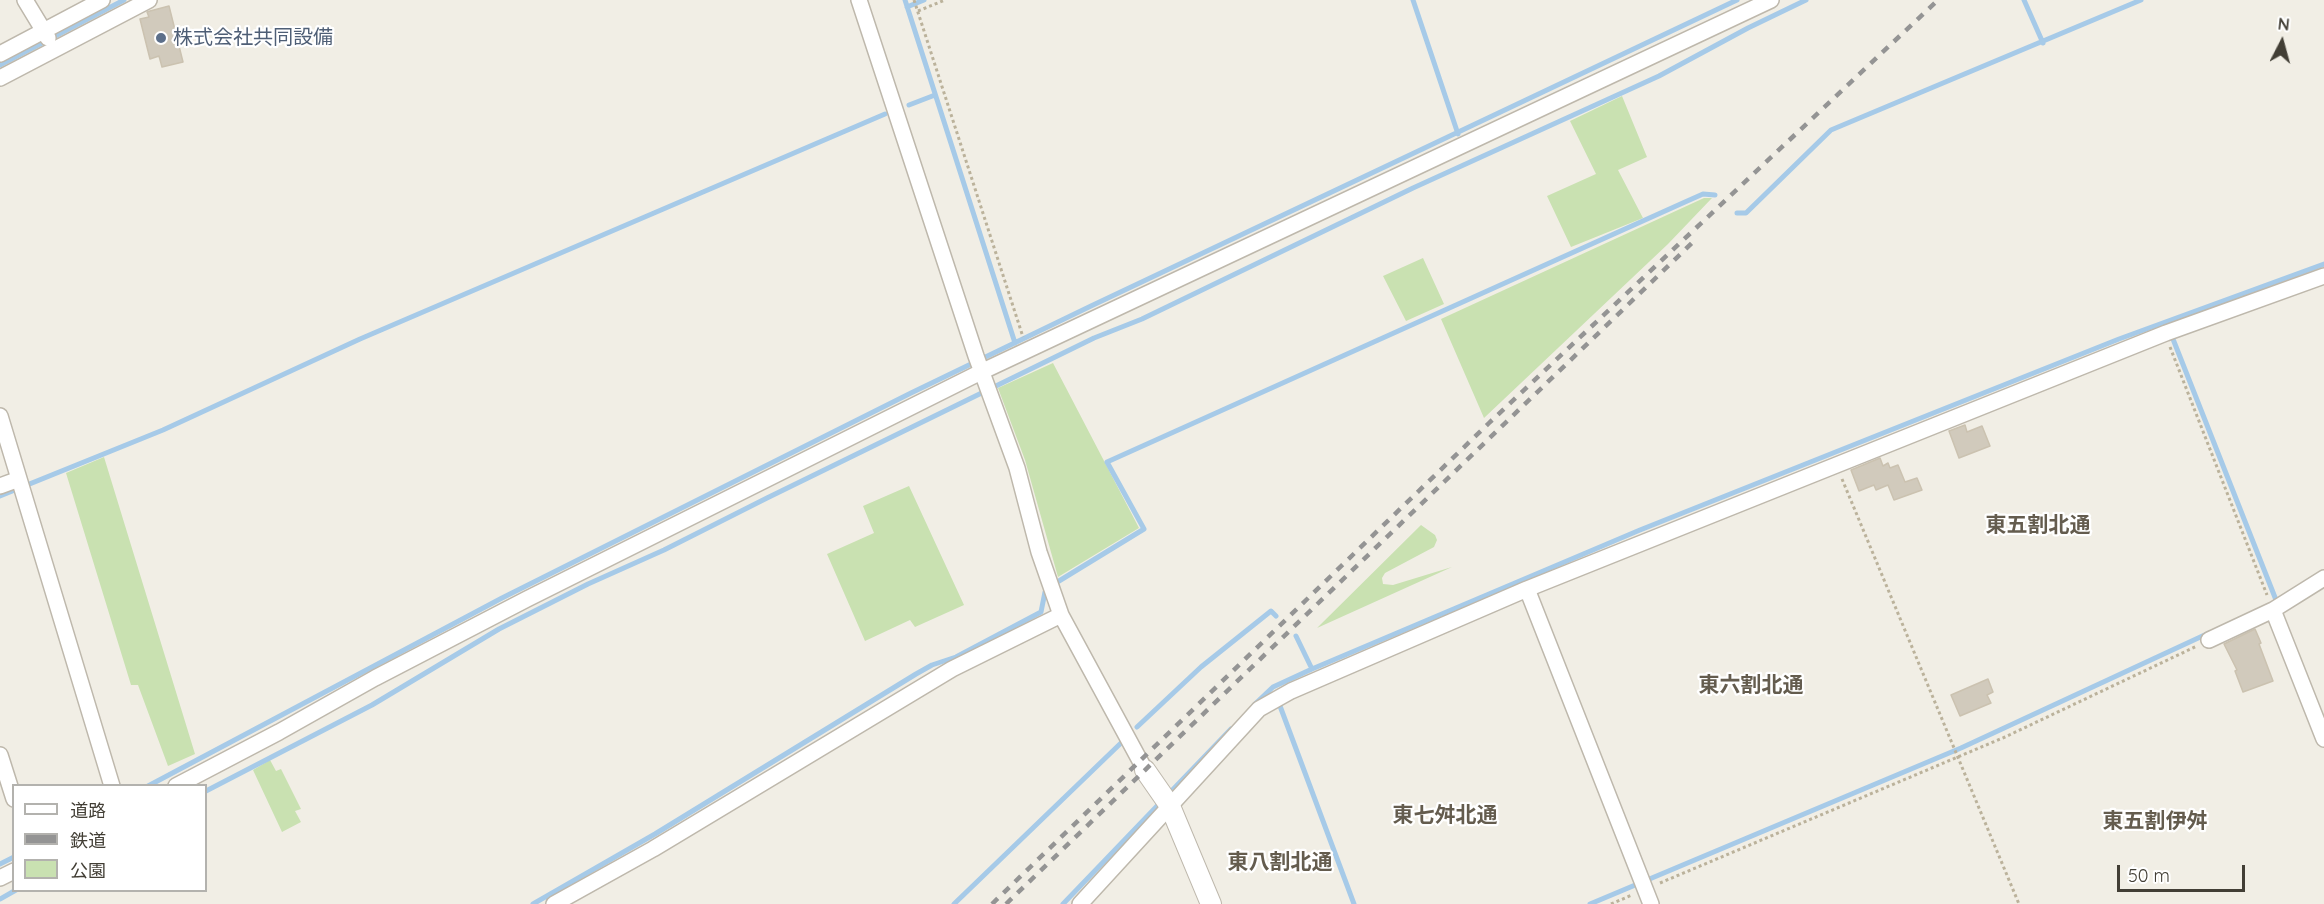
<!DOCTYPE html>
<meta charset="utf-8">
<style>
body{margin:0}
#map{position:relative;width:2324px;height:904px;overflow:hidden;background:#f1eee5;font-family:Quicksand,"Noto Sans JP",sans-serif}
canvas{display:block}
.legend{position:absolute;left:12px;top:784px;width:195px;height:108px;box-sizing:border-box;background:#fff;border:2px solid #b3b2ae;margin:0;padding:8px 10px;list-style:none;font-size:18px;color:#423e35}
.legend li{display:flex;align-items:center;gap:12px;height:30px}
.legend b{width:30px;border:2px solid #b3b2ae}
.north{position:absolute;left:2252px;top:12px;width:60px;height:60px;-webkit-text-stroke:4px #fff;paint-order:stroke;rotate:6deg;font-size:16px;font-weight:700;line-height:24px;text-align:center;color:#423e35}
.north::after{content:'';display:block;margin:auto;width:21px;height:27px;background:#423e35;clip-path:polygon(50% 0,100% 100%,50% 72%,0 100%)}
.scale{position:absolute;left:2117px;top:865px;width:128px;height:27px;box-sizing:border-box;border:3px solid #423e35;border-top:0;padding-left:8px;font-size:18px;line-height:21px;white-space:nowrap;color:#423e35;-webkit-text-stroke:4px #fff;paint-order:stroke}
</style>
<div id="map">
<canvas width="2324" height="904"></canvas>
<ul class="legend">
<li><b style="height:8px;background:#fff"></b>道路</li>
<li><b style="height:8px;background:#949494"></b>鉄道</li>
<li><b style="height:16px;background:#c9e1b1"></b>公園</li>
</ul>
<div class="north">N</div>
<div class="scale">50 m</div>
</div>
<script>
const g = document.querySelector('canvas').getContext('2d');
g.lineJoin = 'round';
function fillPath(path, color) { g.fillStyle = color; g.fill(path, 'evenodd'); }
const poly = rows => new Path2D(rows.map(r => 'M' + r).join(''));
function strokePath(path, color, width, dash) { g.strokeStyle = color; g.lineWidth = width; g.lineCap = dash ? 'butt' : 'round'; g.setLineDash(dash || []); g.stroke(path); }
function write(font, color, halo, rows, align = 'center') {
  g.font = font + ' Quicksand,"Noto Sans JP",sans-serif'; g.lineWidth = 4.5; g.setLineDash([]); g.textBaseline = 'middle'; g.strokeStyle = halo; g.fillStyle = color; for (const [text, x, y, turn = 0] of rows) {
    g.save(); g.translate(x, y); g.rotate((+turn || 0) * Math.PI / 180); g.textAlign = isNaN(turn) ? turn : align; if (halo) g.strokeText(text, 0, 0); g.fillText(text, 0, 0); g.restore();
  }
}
fillPath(poly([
 [1622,96,1647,157,1618,170,1643,218,1571,247,1547,196,1596,174,1570,121],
 [1704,198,1712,198,1668,244,1484,418,1441,319],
 [1423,258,1444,304,1406,321,1383,276],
 [1053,363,1139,528,1058,577,1025,460,998,388],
 [104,457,195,754,168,766,138,685,131,685,66,473],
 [909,486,964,605,915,627,910,620,865,641,827,554,874,533,863,506],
 [1421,525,1435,535,1437,540,1434,547,1385,573,1382,578,1383,584,1393,585,1452,567,1317,628],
 [270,760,276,771,281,769,301,809,295,811,301,822,282,832,253,770]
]), '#c9e1b1');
strokePath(poly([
 [905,0,1015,343],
 [1413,0,1458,134],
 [2024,0,2043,43],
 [907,7,924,0],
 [0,65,124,0],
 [909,105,935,95],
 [1737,213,1746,213,1831,130,2141,0],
 [2171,334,2278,605],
 [0,496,163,430,360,339,885,114],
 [1059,581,1144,529,1107,462,1685,202,1703,194,1715,195],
 [1296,636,1312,669],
 [1254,705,1273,687,1312,669,1640,530,2119,339,2324,264],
 [1280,706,1354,904],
 [1137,727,1201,667,1271,611,1276,616],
 [148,786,502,598,911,393,1091,306,1737,0],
 [206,791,372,705,499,629,588,584,664,550,767,498,1094,338,1142,319,1413,188,1659,76,1748,28,1806,0],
 [0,864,14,857],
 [0,899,16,890],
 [533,904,655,834,916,674,932,665,956,657,1041,612,1045,592],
 [954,904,1121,743],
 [1063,904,1231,729],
 [1590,904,1961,748,2209,633]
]), '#a6cae8', 5);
const building = poly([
 [169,6,183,62,162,67,159,56,150,59,140,19,149,17,147,12,150,11,169,6],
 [1965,425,1967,432,1982,426,1990,446,1959,458,1949,431,1965,425],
 [1880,458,1883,466,1888,463,1890,468,1898,465,1905,482,1917,478,1922,490,1894,500,1888,485,1876,490,1874,485,1859,491,1851,470,1880,458],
 [2255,629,2261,643,2259,644,2273,681,2243,692,2235,671,2237,670,2224,644,2255,629],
 [1988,679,1993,692,1987,695,1991,703,1960,716,1951,695,1988,679]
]);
fillPath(building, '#d1cabc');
strokePath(building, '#cbc2b0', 1.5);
const minor = poly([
 [25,0,48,38],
 [859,0,976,356,1017,468,1039,552,1061,615,1145,770],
 [0,54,102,0],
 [0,78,149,0],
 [0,416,112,786],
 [0,486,19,479],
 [1527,589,1651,904],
 [2273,610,2324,739],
 [2209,640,2273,610,2324,578],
 [0,755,14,799],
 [176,786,279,732,375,678,527,599,983,371,1771,0],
 [0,878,14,871],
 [554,904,653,849,952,669,1061,615],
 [1080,904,1259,709,1291,691,1527,589,2166,333,2324,276]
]);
const tertiary = poly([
 [1145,770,1170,806,1211,904]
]);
strokePath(minor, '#beb8ac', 18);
strokePath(tertiary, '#beb8ac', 22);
strokePath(poly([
 [914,0,1023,337],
 [918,11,945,0],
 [2170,347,2267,595],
 [1842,479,2019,904],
 [1660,883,2005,737,2197,646],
 [1611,904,1632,895]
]), '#bbb29b', 3, [3, 3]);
strokePath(minor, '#fff', 15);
strokePath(tertiary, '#fff', 20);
strokePath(poly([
 [992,904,1489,423,1938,0],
 [1006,904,1692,243]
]), '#949494', 4.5, [8, 8]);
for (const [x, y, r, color] of [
 [161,38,6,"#5c6f8a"]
]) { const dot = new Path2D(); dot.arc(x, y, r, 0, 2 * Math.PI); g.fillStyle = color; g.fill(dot); strokePath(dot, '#fff', 2); }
write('20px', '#4e5e75', '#fff', [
 ["株式会社共同設備",173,38]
], 'left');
write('bold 21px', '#645c4e', '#fff', [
 ["東五割北通",2038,526],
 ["東六割北通",1751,686],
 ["東七舛北通",1445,816],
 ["東五割伊舛",2155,822],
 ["東八割北通",1280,863]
]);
</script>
